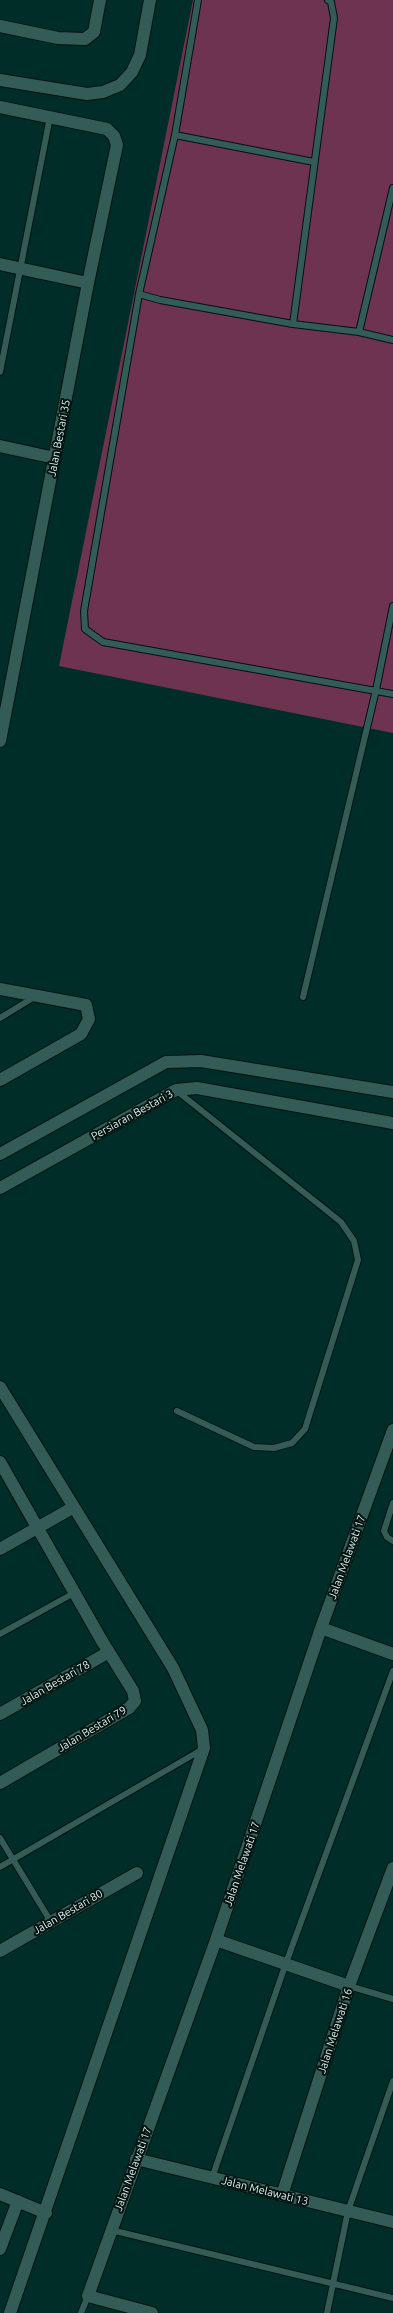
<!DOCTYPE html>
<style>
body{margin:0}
canvas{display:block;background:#012d28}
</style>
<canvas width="393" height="2313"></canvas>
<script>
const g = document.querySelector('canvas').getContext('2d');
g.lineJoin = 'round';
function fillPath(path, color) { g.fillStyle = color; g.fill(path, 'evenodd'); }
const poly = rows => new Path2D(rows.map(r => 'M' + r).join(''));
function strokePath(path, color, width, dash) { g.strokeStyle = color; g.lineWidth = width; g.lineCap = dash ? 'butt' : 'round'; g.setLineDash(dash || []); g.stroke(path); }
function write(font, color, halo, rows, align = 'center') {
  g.font = font + ' Ubuntu,sans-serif'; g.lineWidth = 4; g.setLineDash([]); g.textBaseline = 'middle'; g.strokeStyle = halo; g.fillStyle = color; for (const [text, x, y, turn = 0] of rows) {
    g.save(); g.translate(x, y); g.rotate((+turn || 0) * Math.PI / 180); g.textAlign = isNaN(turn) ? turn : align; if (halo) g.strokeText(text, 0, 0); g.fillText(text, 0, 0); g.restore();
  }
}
fillPath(poly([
 [193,0,393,0,393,733,59,666]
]), '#6e334f');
const service = poly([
 [198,0,175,135,139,294,160,300,293,324,359,332,393,340],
 [175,135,314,162],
 [139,294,84,611,85,629,103,642,393,694],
 [293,324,334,18,331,2,328,0],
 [359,332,393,188],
 [0,372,50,117],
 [303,997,376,690,393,606],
 [0,1018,36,996],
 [177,1411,254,1447,274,1448,292,1443,305,1429,358,1260,354,1241,341,1222,177,1091],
 [393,1503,384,1531,387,1537,393,1541],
 [0,1634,74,1593],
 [0,1838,51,1922],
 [0,1867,203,1749],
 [349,1986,393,1999],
 [212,2178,286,1963,393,1671],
 [111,2230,393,2298],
 [81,2313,88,2296],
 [327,2313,348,2211,393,2081]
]);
const minor = poly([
 [0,26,58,38,85,39,94,32,100,0],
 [0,107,107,129,114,136,117,145,88,283,0,741],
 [0,264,88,283],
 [0,446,55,458],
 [0,989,86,1005,89,1019,81,1034,0,1080],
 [0,1387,173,1668,202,1730,204,1748,10,2313],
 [0,1462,102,1641,133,1691,135,1701,129,1708,0,1783],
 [0,1549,74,1507],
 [321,1628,393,1654],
 [0,1714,109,1652],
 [216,1940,349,1986],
 [0,1951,137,1873],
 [136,2159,393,2222],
 [0,2194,46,2213],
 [282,2195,349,1986,393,1868],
 [0,2249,18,2201],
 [152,2313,88,2296,216,1940,321,1628,393,1430]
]);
const tertiary = poly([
 [0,80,87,94,103,92,120,85,132,72,140,55,150,0],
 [0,1154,166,1062,201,1061,393,1092],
 [0,1188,176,1090,197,1088,393,1123]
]);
strokePath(service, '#011210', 8);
strokePath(minor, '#011210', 14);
strokePath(tertiary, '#011210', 14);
strokePath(service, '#345c56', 6);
strokePath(minor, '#345c56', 12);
strokePath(tertiary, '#345c56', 12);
write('11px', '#dbf1ed', '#03120f', [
 ["Jalan Bestari 35",59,438,-79],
 ["Persiaran Bestari 3",132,1115,-29],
 ["Jalan Melawati 17",347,1557,-70],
 ["Jalan Bestari 78",55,1683,-30],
 ["Jalan Bestari 79",92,1729,-31],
 ["Jalan Melawati 17",242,1864,-71],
 ["Jalan Bestari 80",68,1912,-30],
 ["Jalan Melawati 16",335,2031,-72],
 ["Jalan Melawati 17",133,2169,-70],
 ["Jalan Melawati 13",265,2191,14]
]);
</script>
